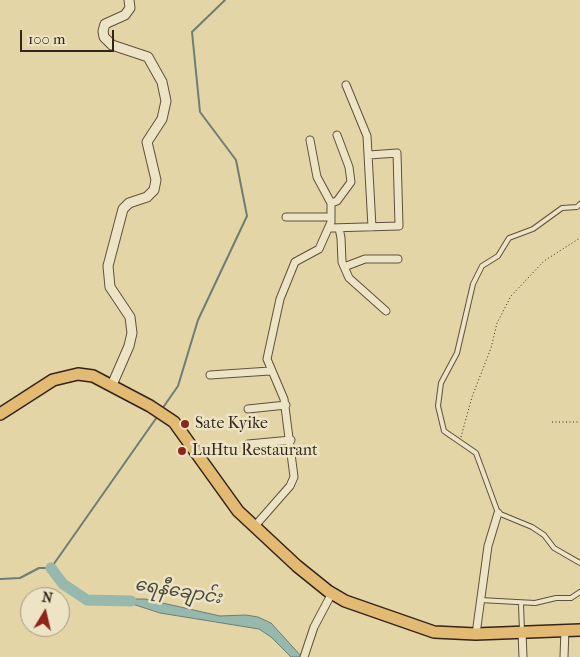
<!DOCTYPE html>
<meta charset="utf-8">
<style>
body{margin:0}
#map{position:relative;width:580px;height:657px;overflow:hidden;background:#e4d5a6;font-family:"IM FELL French Canon",serif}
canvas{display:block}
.north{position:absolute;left:20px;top:587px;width:50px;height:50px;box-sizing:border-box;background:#ede4c5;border:1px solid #a39781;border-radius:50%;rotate:9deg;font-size:14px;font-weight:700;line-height:20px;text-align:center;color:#33241c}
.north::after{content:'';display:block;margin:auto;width:18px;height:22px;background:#8f2418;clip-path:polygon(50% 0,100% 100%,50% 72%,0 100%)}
.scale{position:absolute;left:20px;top:30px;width:94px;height:22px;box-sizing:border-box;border:2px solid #33241c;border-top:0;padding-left:6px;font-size:15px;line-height:18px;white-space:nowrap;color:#33241c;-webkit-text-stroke:4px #ede4c5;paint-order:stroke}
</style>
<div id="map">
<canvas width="580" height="657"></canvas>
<div class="north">N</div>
<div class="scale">100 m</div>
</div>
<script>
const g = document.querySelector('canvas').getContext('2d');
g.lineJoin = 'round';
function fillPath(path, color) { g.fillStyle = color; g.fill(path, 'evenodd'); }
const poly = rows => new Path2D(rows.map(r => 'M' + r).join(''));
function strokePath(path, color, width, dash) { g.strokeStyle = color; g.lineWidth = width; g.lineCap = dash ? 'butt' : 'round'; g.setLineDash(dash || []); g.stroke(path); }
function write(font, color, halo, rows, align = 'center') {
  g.font = font + ' "IM FELL French Canon","Noto Sans Myanmar",serif'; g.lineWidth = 5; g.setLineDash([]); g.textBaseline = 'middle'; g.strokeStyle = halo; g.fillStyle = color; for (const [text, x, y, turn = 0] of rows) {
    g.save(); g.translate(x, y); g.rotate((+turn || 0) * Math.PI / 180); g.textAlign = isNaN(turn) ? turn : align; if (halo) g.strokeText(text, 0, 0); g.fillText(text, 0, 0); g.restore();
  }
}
const water = poly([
 [117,599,145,599,220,616,246,615,258,617,271,623,302,657,291,657,271,637,259,629,160,613,117,599]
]);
fillPath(water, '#96b8ad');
strokePath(water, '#6e7d73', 1);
strokePath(poly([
 [162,409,178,386,198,320,247,216,236,160,200,112,192,32,225,0],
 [0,579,20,578,39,568,51,568,157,417]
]), '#6e7d73', 2);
strokePath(poly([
 [51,568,63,584,87,600,131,601]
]), '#96b8ad', 11);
const service = poly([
 [580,204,577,207,562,208,533,229,509,238,498,256,482,266,473,284,457,353,441,383,438,406,444,431,476,453,498,513,532,527,544,535,554,548,580,563],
 [480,600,535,603,556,598,571,598,580,592],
 [521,604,522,632]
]);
const minor = poly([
 [346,85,367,136,372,227],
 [331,203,337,201,351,182,349,167,337,135],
 [286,217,331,217],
 [330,228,399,226,397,153,369,155],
 [339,228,341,238,342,262,349,278,386,311],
 [344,267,365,259,398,259],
 [210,375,270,371],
 [248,409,286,405],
 [248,444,291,440],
 [254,527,290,486,294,477,284,399,267,359,280,299,295,262,319,249,331,222,331,203,317,177,310,140],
 [522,632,523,657],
 [476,634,488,546,498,513],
 [304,657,314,627,332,593],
 [564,657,565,629]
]);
const tertiary = poly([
 [112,385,129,346,132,333,130,317,110,287,108,266,123,209,129,203,147,197,154,190,156,180,147,142,162,119,166,101,162,82,148,57,112,45,104,37,103,31,105,24,125,15,130,8,129,0]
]);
const primary = poly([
 [0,414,53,380,78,374,93,376,150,406,174,422,238,511,297,566,328,591,345,601,434,632,476,634,580,630]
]);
strokePath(service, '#5f503e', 6);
strokePath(minor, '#5f503e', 9);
strokePath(tertiary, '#5f503e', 11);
strokePath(primary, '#33241c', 14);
strokePath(poly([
 [552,422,580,422],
 [461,437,472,397,491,348,497,323,511,296,544,261,580,238]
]), '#33241c', 1, [1, 2.5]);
strokePath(service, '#ede4c5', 4);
strokePath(minor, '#ede4c5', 7);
strokePath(tertiary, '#ede4c5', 9);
strokePath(primary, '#e2ba73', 11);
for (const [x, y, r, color] of [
 [185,424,5,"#8f2418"],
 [182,451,5,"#8f2418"]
]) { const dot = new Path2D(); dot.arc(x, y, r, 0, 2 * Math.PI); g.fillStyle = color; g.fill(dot); strokePath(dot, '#ede4c5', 2); }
write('16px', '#33241c', '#ede4c5', [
 ["Sate Kyike",195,424],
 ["LuHtu Restaurant",192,451]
], 'left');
write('italic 18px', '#4c4940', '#ede4c5', [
 ["ရေနီချောင်း",178,592,9]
]);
</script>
